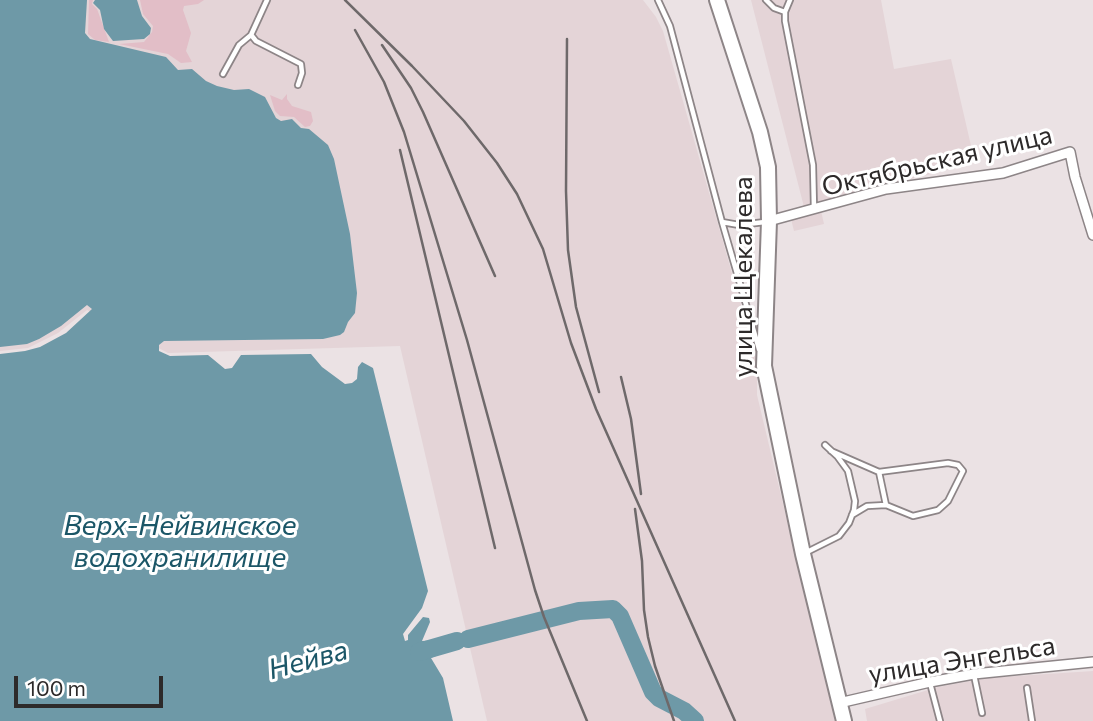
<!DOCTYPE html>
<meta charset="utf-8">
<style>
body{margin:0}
#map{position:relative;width:1093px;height:721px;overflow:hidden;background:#ebe2e4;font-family:Commissioner,sans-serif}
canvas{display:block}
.scale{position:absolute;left:14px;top:676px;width:149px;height:32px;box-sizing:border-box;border:4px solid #2d2a2a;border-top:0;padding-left:9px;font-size:21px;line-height:24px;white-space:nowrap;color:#2d2a2a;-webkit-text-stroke:5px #fff;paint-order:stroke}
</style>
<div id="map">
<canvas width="1093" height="721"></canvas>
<div class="scale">100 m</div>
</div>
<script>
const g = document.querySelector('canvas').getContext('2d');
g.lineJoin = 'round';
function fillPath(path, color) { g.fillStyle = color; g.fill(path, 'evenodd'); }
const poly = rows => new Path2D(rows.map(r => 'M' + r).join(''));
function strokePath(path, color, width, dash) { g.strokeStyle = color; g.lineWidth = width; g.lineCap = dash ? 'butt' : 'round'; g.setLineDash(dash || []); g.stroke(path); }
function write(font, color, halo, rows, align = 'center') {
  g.font = font + ' Commissioner,sans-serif'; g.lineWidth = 6; g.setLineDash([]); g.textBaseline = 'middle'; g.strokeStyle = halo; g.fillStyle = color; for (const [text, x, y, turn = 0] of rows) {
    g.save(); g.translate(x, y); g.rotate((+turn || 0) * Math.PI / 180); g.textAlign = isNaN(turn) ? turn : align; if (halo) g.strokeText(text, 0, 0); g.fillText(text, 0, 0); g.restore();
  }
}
fillPath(poly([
 [0,0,643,0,656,17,663,31,757,361,757,395,835,721,487,721,400,346,168,353,87,310,58,333,28,348,0,351],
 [751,0,881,0,894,69,951,59,975,163,819,202,824,224,794,231,789,211,804,207],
 [1093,671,1093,721,867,721,865,709,938,687,986,678]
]), '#e4d4d7');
fillPath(poly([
 [89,0,93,0,92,4,97,9,109,42,95,40,88,34],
 [140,0,204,0,198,4,184,6,183,10,191,33,186,51,192,62,181,63,168,54,119,44,144,42,152,32,153,26,143,14],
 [287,94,287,99,292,106,311,112,313,121,310,126,305,127,294,117,280,116,275,111,270,95,282,100]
]), '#e2bec7');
fillPath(poly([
 [0,0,87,0,85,33,90,39,166,57,178,70,192,69,206,81,217,86,234,90,249,89,265,97,276,118,281,121,292,119,301,128,309,129,328,145,334,159,350,234,357,293,355,313,348,322,344,332,340,335,323,339,164,341,159,345,159,351,170,356,208,355,225,369,232,368,241,355,311,354,322,367,345,384,352,383,357,379,358,367,362,362,373,368,428,591,422,608,403,634,405,641,408,640,408,635,423,617,429,618,430,622,422,641,440,640,443,653,431,658,443,678,453,721,0,721,0,354,25,351,40,347,66,333,92,309,87,305,61,326,39,339,27,344,0,347],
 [95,0,137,0,142,16,151,28,150,34,144,39,113,41,104,29,100,10,93,3]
]), '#6e99a7');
strokePath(poly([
 [468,639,579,611,613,609,620,616,653,692,659,698,684,711,695,721],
 [419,652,457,641]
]), '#6e99a7', 18);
const service = poly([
 [658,0,670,26,722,222,739,225,765,222],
 [766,0,774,8,785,12],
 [790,0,785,12,785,21,813,165,814,209],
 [252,36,256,41,301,64,302,73,298,85],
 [223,74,239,45,251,35,267,0],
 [722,222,759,349],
 [831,451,879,472,948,463,958,465,963,471,948,501,938,510,913,516,886,505,867,506,852,515],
 [879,472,886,505],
 [807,552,839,536,849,523,854,510,855,501,848,471,837,456,825,445],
 [974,675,982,713],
 [930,683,940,721],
 [1027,688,1032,721]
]);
const minor = poly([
 [769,221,886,189,1003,173,1070,152,1075,177,1093,235],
 [839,703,930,682,974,674,1093,662]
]);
const primary = poly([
 [717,0,760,132,768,167,769,221,764,366,803,554,844,721]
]);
strokePath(service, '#8d8587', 8);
strokePath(minor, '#8d8587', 12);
strokePath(primary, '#8d8587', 18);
strokePath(service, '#fff', 4.5);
strokePath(minor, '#fff', 9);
strokePath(primary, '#fff', 14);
strokePath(poly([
 [345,0,412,66,464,121,497,163,517,194,543,249,571,343,596,409,735,721],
 [355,30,384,82,404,132,467,340,535,590,544,617,587,721],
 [567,39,566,191,568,250,576,307,599,392],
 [382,45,411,88,423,112,495,276],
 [400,150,495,548],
 [621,377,631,419,641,494],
 [635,509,642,561,644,610,648,637,655,666,674,721]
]), '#6e696a', 2.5);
write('26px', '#2d2a2a', '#fff', [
 ["Октябрьская улица",937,161,-13],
 ["улица Щекалева",743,277,-90],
 ["улица Энгельса",962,660,-9]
]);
write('italic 28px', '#1b5667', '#fff', [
 ["Верх-Нейвинское",180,526],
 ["водохранилище",180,558],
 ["Нейва",308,660,-15]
]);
</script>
